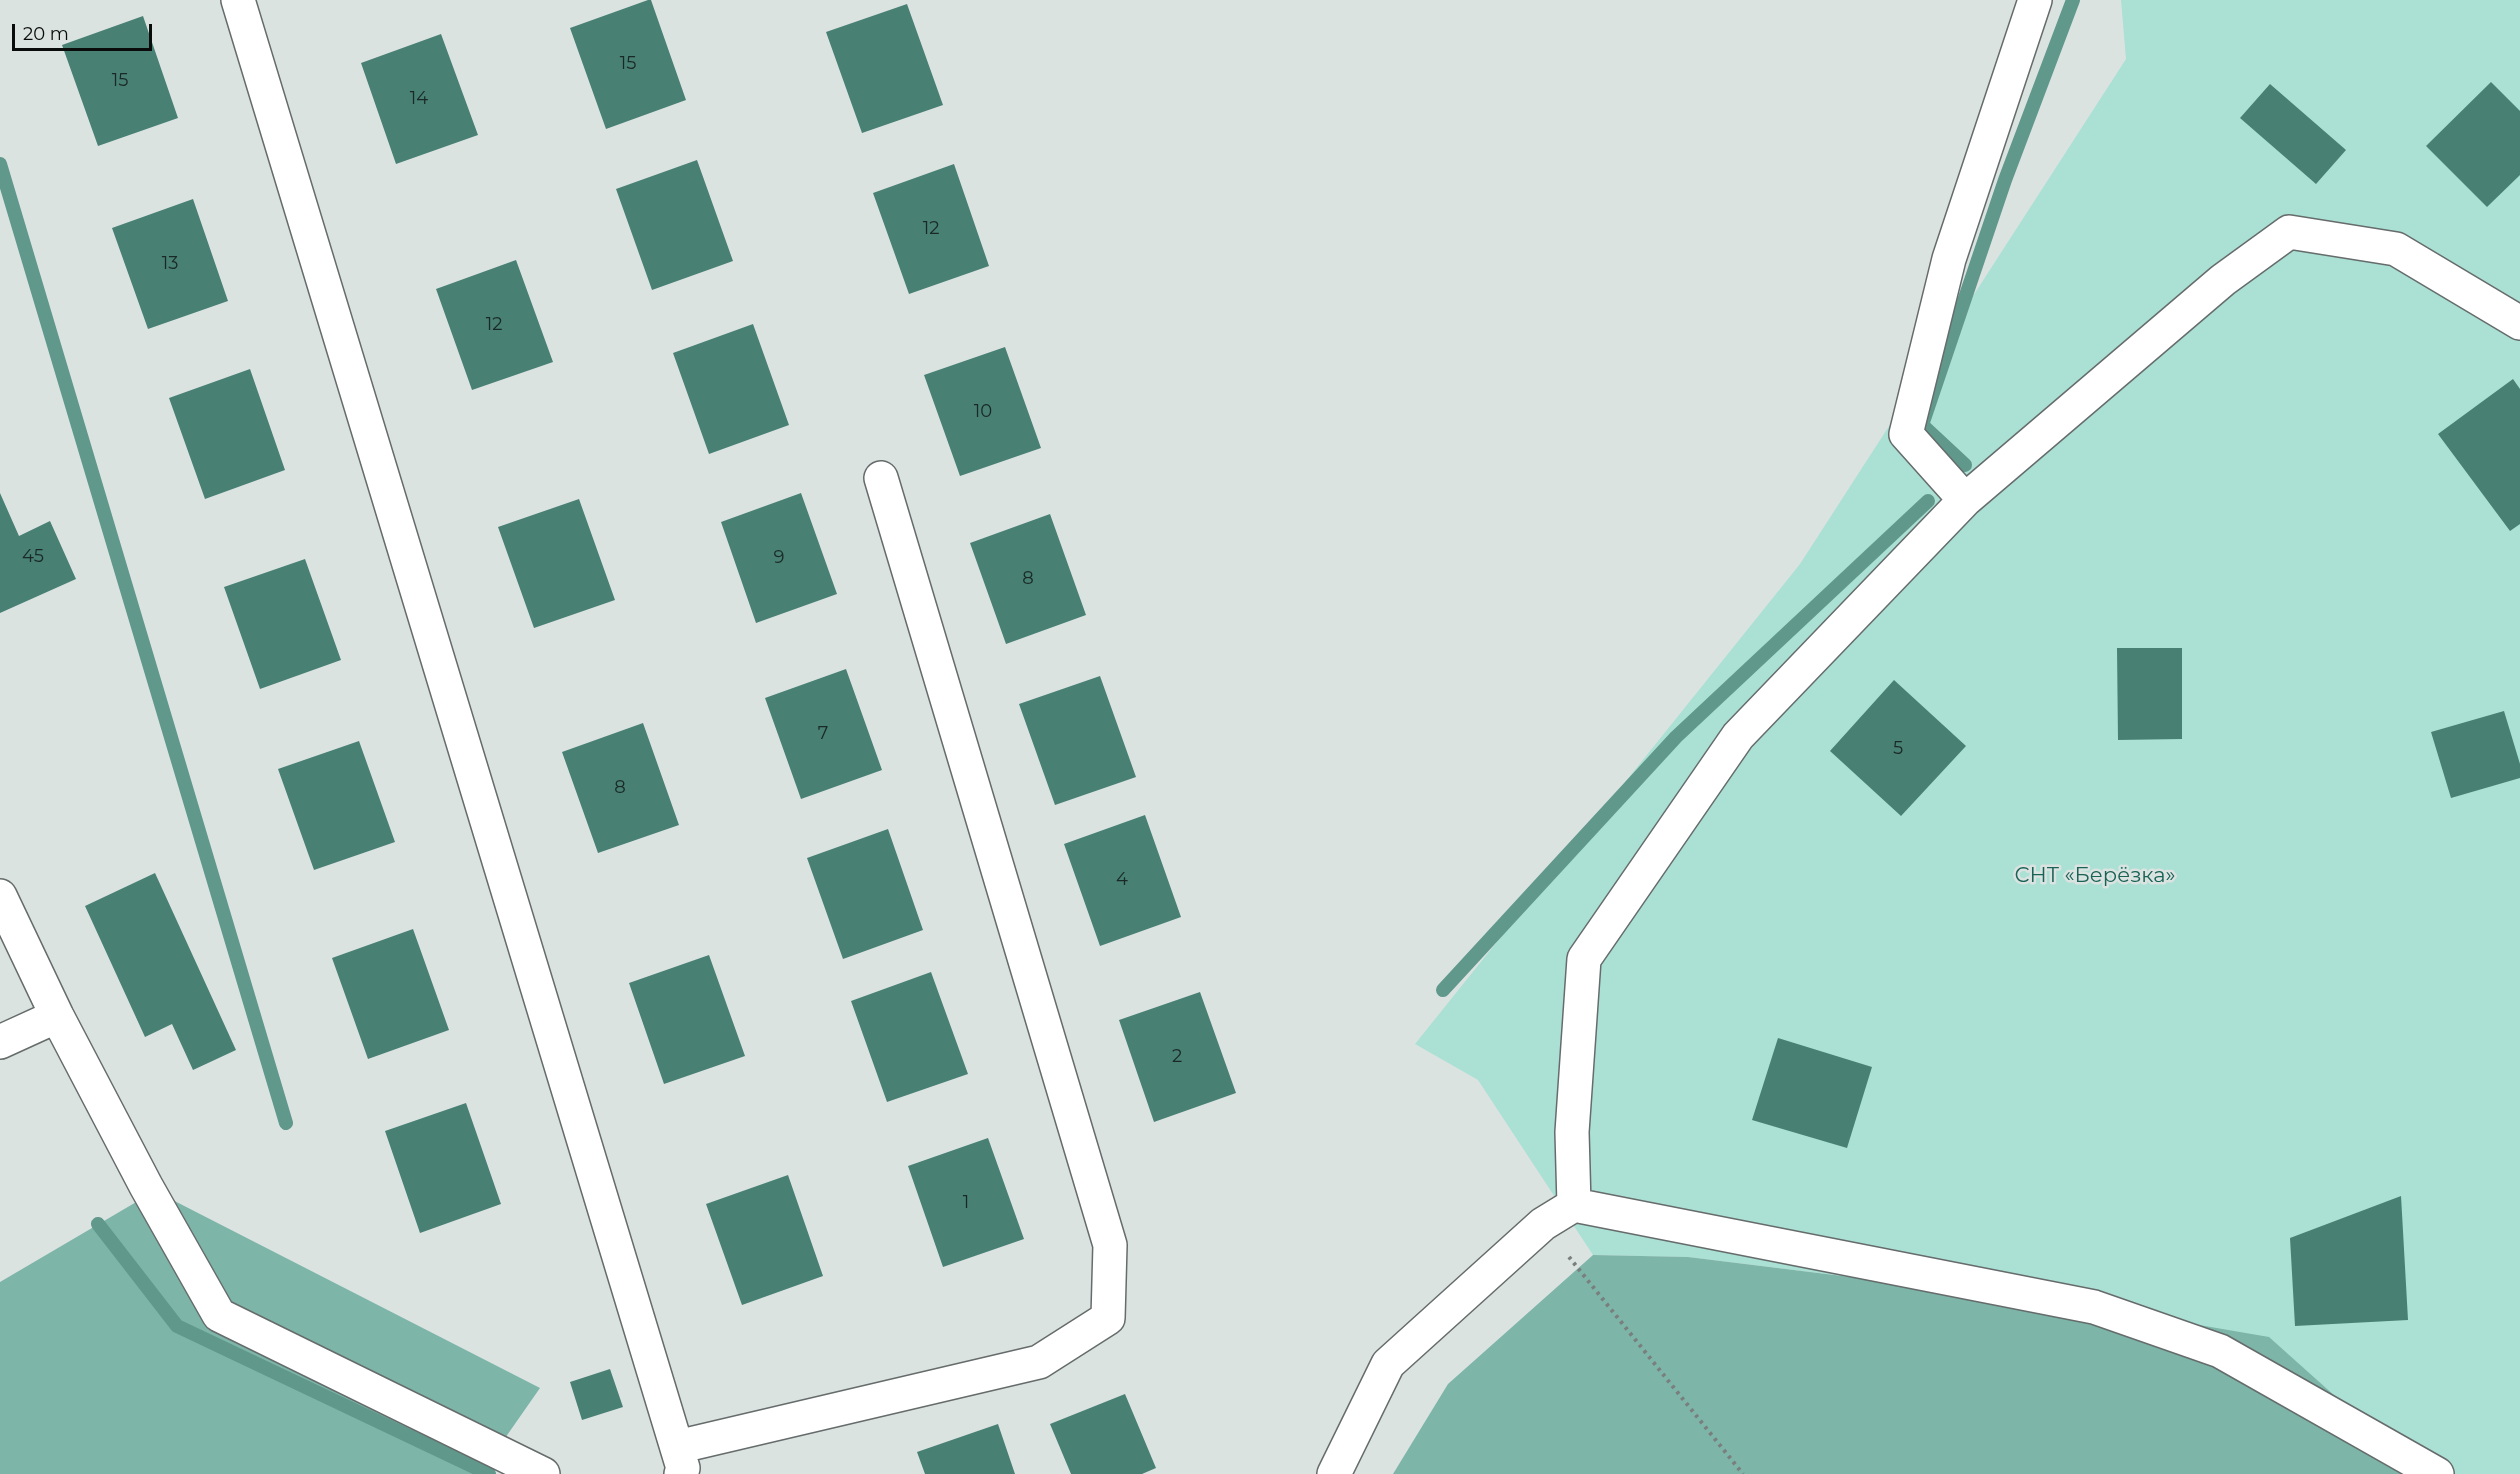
<!DOCTYPE html>
<meta charset="utf-8">
<style>
body{margin:0}
#map{position:relative;width:2520px;height:1474px;overflow:hidden;background:#dbe3e1;font-family:Montserrat,sans-serif}
canvas{display:block}
.scale{position:absolute;left:12px;top:24px;width:140px;height:27px;box-sizing:border-box;border:3px solid #090c0b;border-top:0;padding-left:8px;font-size:18px;line-height:21px;white-space:nowrap;color:#090c0b;-webkit-text-stroke:4px #dbe3e1;paint-order:stroke}
</style>
<div id="map">
<canvas width="2520" height="1474"></canvas>
<div class="scale">20 m</div>
</div>
<script>
const g = document.querySelector('canvas').getContext('2d');
g.lineJoin = 'round';
function fillPath(path, color) { g.fillStyle = color; g.fill(path, 'evenodd'); }
const poly = rows => new Path2D(rows.map(r => 'M' + r).join(''));
function strokePath(path, color, width, dash) { g.strokeStyle = color; g.lineWidth = width; g.lineCap = dash ? 'butt' : 'round'; g.setLineDash(dash || []); g.stroke(path); }
function write(font, color, halo, rows, align = 'center') {
  g.font = font + ' Montserrat,sans-serif'; g.lineWidth = 5; g.setLineDash([]); g.textBaseline = 'middle'; g.strokeStyle = halo; g.fillStyle = color; for (const [text, x, y, turn = 0] of rows) {
    g.save(); g.translate(x, y); g.rotate((+turn || 0) * Math.PI / 180); g.textAlign = isNaN(turn) ? turn : align; if (halo) g.strokeText(text, 0, 0); g.fillText(text, 0, 0); g.restore();
  }
}
fillPath(poly([
 [2121,0,2520,0,2520,1474,2422,1474,2094,1307,1688,1257,1593,1255,1478,1080,1415,1044,1800,564,2126,59]
]), '#abe0d4');
fillPath(poly([
 [155,1191,540,1388,480,1474,0,1474,0,1282],
 [1593,1255,1688,1257,2094,1307,2269,1337,2422,1474,1393,1474,1448,1384]
]), '#7db5a8');
strokePath(poly([
 [0,164,286,1123],
 [1965,465,1922,425,2005,180,2073,0],
 [1443,990,1676,737,1928,501],
 [98,1224,177,1326,489,1474]
]), '#60988b', 14);
fillPath(poly([
 [648,0,651,0,686,100,606,129,570,28],
 [907,4,943,105,862,133,826,32],
 [143,16,178,118,98,146,62,45],
 [441,34,478,135,396,164,361,63],
 [2491,82,2520,111,2520,175,2487,207,2426,146],
 [2270,84,2346,150,2316,184,2240,118],
 [697,160,733,261,652,290,616,189],
 [954,164,989,266,909,294,873,193],
 [193,199,228,301,148,329,112,228],
 [516,260,553,362,472,390,436,289],
 [753,324,789,425,709,454,673,353],
 [1005,347,1041,448,960,476,924,375],
 [250,369,285,470,205,499,169,398],
 [2513,379,2520,389,2520,524,2510,531,2438,434],
 [0,493,19,536,50,521,76,579,0,613],
 [801,493,837,594,756,623,721,522],
 [579,499,615,600,534,628,498,527],
 [1050,514,1086,615,1006,644,970,543],
 [305,559,341,660,260,689,224,587],
 [2117,648,2182,648,2182,739,2118,740],
 [846,669,882,770,801,799,765,698],
 [1100,676,1136,777,1055,805,1019,704],
 [1894,680,1966,746,1901,816,1830,751],
 [2504,711,2520,764,2520,778,2451,798,2431,732],
 [643,723,679,825,598,853,562,752],
 [359,741,395,842,314,870,278,769],
 [1145,815,1181,917,1100,946,1064,844],
 [888,829,923,930,843,959,807,858],
 [155,873,236,1050,193,1070,172,1024,145,1037,85,906],
 [413,929,449,1030,368,1059,332,958],
 [709,955,745,1056,664,1084,629,983],
 [931,972,968,1074,887,1102,851,1001],
 [1200,992,1236,1093,1154,1122,1119,1020],
 [1778,1038,1872,1067,1847,1148,1752,1120],
 [466,1103,501,1204,420,1233,385,1131],
 [988,1138,1024,1239,943,1267,908,1166],
 [788,1175,823,1276,742,1305,706,1204],
 [2401,1196,2408,1320,2295,1326,2290,1238],
 [610,1369,623,1407,582,1420,570,1382],
 [1125,1394,1156,1468,1142,1474,1071,1474,1050,1424],
 [998,1424,1015,1474,925,1474,917,1452]
]), '#498074');
const minor = poly([
 [238,0,683,1468,681,1474],
 [1965,500,1906,434,1949,259,2035,0],
 [0,896,57,1016,146,1186,219,1315,543,1474],
 [0,1042,57,1016],
 [1574,1205,1572,1132,1584,959,1738,736,1965,500,2223,280,2289,232,2396,249,2520,323],
 [677,1447,1039,1362,1108,1318,1110,1245,881,478],
 [1334,1474,1388,1364,1543,1224,1574,1205,2094,1307,2220,1351,2437,1474]
]);
strokePath(minor, '#656c6b', 36);
strokePath(poly([
 [1569,1257,1743,1474]
]), '#797f7d', 4, [3, 4.5]);
strokePath(minor, '#fff', 33);
write('18px', '#192925', null, [
 ["15",628,64],
 ["15",120,81],
 ["14",419,99],
 ["12",931,229],
 ["13",170,264],
 ["12",494,325],
 ["10",983,412],
 ["45",33,557],
 ["9",779,558],
 ["8",1028,579],
 ["7",823,734],
 ["5",1898,749],
 ["8",620,788],
 ["4",1122,880],
 ["2",1177,1057],
 ["1",966,1203]
]);
write('21px', '#196256', '#dbe3e1', [
 ["СНТ «Берёзка»",2095,876]
]);
</script>
